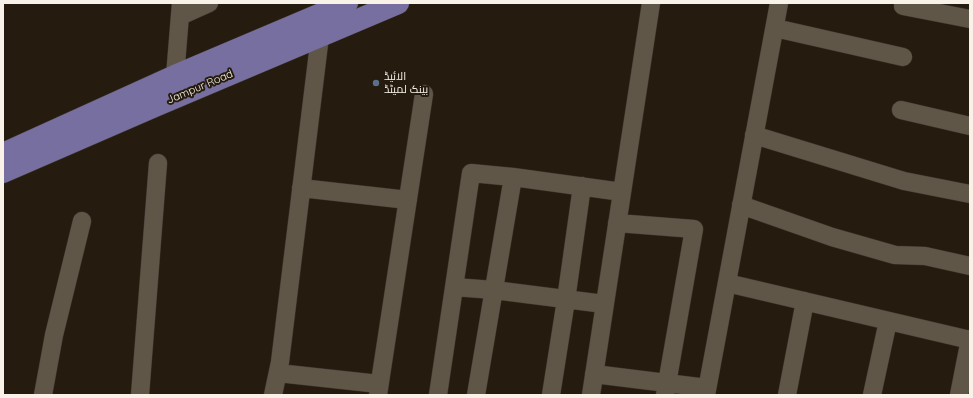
<!DOCTYPE html>
<meta charset="utf-8">
<style>
body{margin:0}
#map{position:relative;width:973px;height:398px;overflow:hidden;background:#251c0f;font-family:Quicksand,sans-serif}
canvas{display:block}
.frame{position:absolute;inset:0;border:4px solid #f8f2e9;pointer-events:none}
</style>
<div id="map">
<canvas width="973" height="398"></canvas>
<div class="frame"></div>
</div>
<script>
const g = document.querySelector('canvas').getContext('2d');
g.lineJoin = 'round';
const poly = rows => new Path2D(rows.map(r => 'M' + r).join(''));
function strokePath(path, color, width, dash) { g.strokeStyle = color; g.lineWidth = width; g.lineCap = dash ? 'butt' : 'round'; g.setLineDash(dash || []); g.stroke(path); }
function write(font, color, halo, rows, align = 'center') {
  g.font = font + ' Quicksand,Cairo,sans-serif'; g.lineWidth = 4; g.setLineDash([]); g.textBaseline = 'middle'; g.strokeStyle = halo; g.fillStyle = color; for (const [text, x, y, turn = 0] of rows) {
    g.save(); g.translate(x, y); g.rotate((+turn || 0) * Math.PI / 180); g.textAlign = isNaN(turn) ? turn : align; if (halo) g.strokeText(text, 0, 0); g.fillText(text, 0, 0); g.restore();
  }
}
const minor = poly([
 [903,6,970,19],
 [180,16,209,3],
 [775,28,903,57],
 [175,76,181,3],
 [901,110,970,126],
 [754,135,904,181,970,194],
 [301,188,408,200],
 [741,205,832,237,895,255,925,256,970,266],
 [617,223,694,229,665,395],
 [727,283,970,340],
 [454,287,494,290,604,304],
 [278,373,379,384],
 [594,374,707,388],
 [43,395,54,335,82,221],
 [140,395,158,163],
 [273,395,280,362,320,36],
 [378,395,424,94],
 [438,395,471,173,513,177,622,192],
 [476,395,513,177],
 [551,395,566,300,582,186],
 [591,395,651,3],
 [706,395,779,3],
 [787,395,805,301],
 [872,395,888,321],
 [959,395,970,339]
]);
const major = poly([
 [3,154,175,76,347,3],
 [3,172,155,106,398,3]
]);
strokePath(minor, '#3d362f', 19);
strokePath(major, '#3d362f', 23);
strokePath(minor, '#605647', 18);
strokePath(major, '#786fa1', 22);
for (const [x, y, r, color] of [
 [376,83,4,"#5c6f8a"]
]) { const dot = new Path2D(); dot.arc(x, y, r, 0, 2 * Math.PI); g.fillStyle = color; g.fill(dot); strokePath(dot, '#251c0f', 1.5); }
write('11px', '#f8f2e9', '#251c0f', [
 ["الائیڈ",384,77],
 ["بینک لمیٹڈ",384,90]
], 'left');
write('11px', '#f8f2e9', '#251c0f', [
 ["Jampur Road",200,87,-23]
]);
</script>
